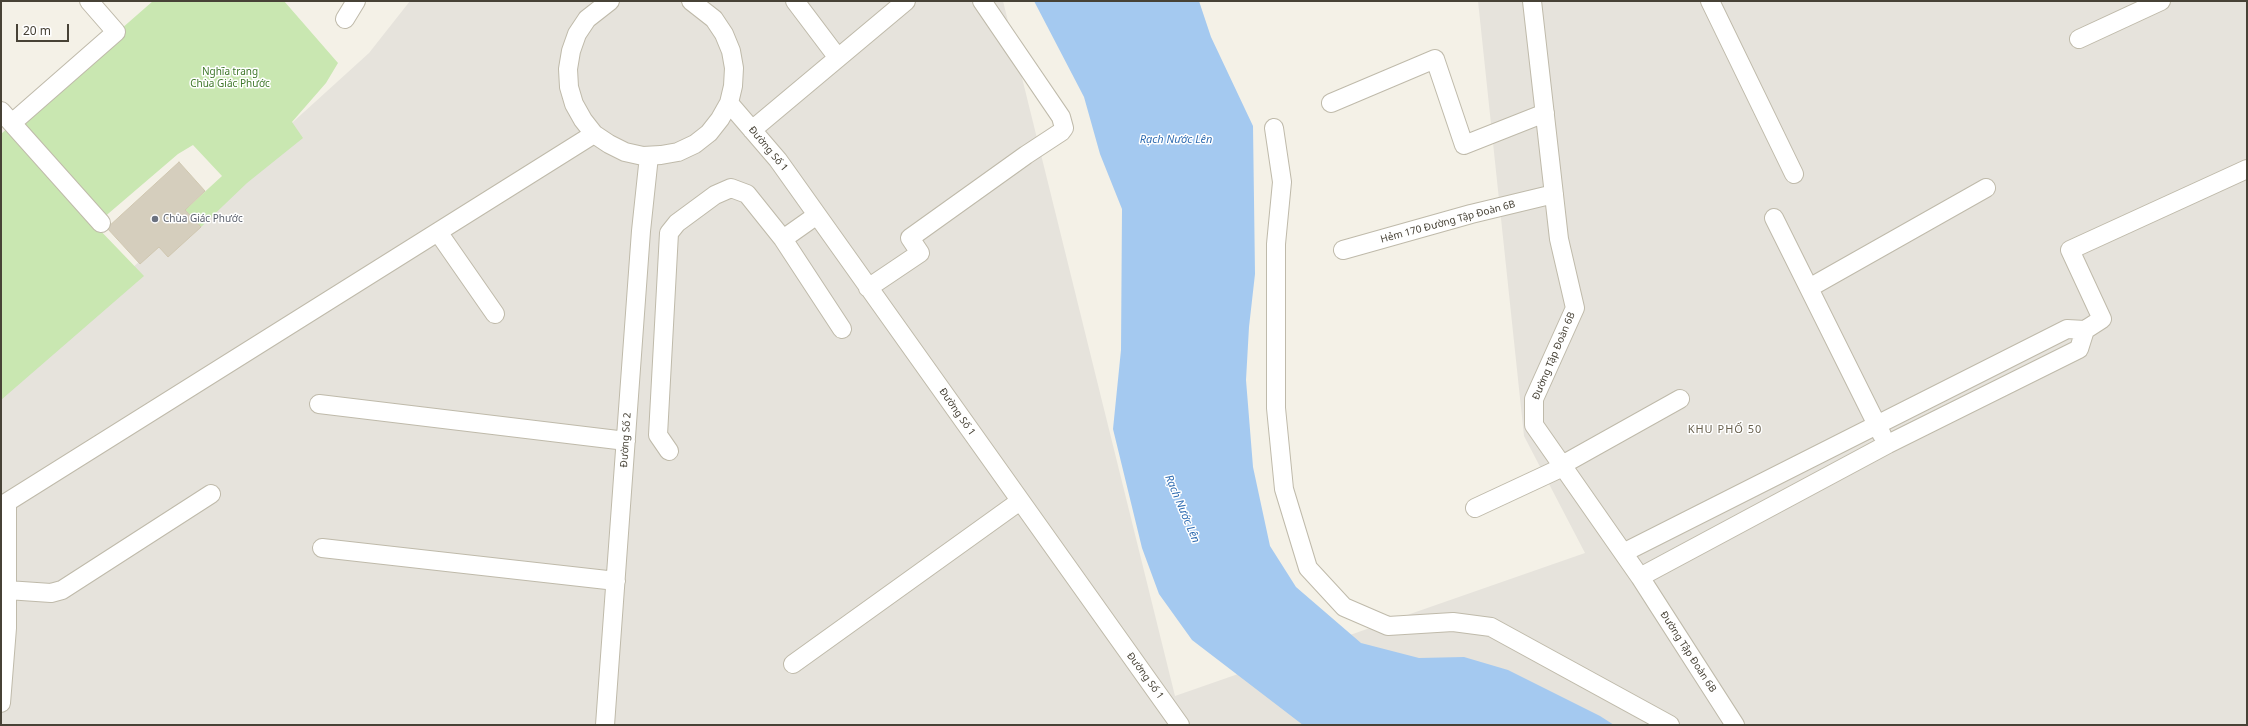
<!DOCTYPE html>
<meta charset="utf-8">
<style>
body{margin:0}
#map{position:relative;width:2248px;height:726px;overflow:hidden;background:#f4f1e7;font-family:"Noto Sans",sans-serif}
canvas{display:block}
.frame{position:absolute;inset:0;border:2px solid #474236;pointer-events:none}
.scale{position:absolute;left:16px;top:24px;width:53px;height:18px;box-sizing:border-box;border:2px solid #474236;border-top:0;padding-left:5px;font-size:12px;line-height:14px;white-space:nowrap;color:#474236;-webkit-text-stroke:3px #fff;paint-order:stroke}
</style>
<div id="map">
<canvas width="2248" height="726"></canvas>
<div class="frame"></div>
<div class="scale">20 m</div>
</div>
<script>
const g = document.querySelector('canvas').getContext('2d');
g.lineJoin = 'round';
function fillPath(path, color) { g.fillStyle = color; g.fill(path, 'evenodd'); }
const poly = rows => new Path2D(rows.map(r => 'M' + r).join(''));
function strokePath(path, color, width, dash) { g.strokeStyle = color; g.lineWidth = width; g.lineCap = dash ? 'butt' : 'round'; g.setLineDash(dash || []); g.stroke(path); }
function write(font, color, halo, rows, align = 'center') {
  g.font = font + ' "Noto Sans",sans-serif'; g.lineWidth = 3; g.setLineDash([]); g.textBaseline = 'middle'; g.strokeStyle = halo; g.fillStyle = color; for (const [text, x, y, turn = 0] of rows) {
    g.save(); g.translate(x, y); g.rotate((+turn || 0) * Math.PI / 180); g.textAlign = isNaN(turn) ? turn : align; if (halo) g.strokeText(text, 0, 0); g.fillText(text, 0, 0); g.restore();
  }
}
fillPath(poly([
 [410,1,1003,1,1175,696,1585,553,1524,436,1478,1,2247,1,2247,725,1,725,1,387,369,53]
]), '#e6e3dc');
fillPath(poly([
 [153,1,284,1,338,63,326,83,292,122,303,138,247,183,201,227,185,210,222,176,193,145,178,154,95,225,144,276,1,400,1,134]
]), '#c9e7b1');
fillPath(poly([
 [1034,1,1199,1,1211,37,1253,126,1255,274,1249,327,1246,380,1253,467,1270,546,1296,587,1361,643,1419,658,1464,657,1508,670,1600,716,1614,725,1303,725,1192,640,1159,594,1142,548,1113,429,1121,350,1122,209,1100,154,1084,97]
]), '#a4c9f0');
const building = poly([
 [179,162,205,191,185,210,201,227,168,257,159,247,140,264,107,228,179,162]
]);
fillPath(building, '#d5cebd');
strokePath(building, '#d0c7b0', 1);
const minor = poly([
 [610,1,587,19,577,34,571,51,568,69,569,87,574,104,583,120,594,134,609,144,625,152,643,156,661,155,678,152,695,144,709,133,720,119,729,103,733,86,734,68,731,51,724,34,714,19,691,1],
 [795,1,838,58],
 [1532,1,1559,239,1575,308,1534,399,1534,425,1640,577,1735,725],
 [1710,1,1794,174],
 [345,19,356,1],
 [2079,39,2161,1],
 [729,103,778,160,1180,725],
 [1331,103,1435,59,1464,145,1545,113],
 [1,111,101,223],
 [12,123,116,32,89,1],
 [1274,128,1282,182,1276,244,1276,408,1284,489,1308,568,1344,607,1388,626,1453,622,1491,627,1670,725],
 [752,130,906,1],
 [1774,218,1882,435],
 [438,232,495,314],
 [783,239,817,215],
 [1343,250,1471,214,1554,194],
 [868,288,920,253,910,238,1026,155,1061,132,1064,128,1061,117,982,1],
 [1809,288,1986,188],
 [319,404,626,441],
 [669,451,658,435,669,233,677,223,715,195,731,188,747,194,783,239,842,329],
 [1562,465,1680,399],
 [1,506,594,134],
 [1475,508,1563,467],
 [322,548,616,581],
 [1623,553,2067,329,2085,330,2102,319,2070,250,2247,169],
 [1640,577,1888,444,2079,349,2085,330],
 [7,590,51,593,62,590,211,494],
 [793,664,1020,501],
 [1,703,7,628,7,502],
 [605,725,641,231,649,156]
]);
strokePath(minor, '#bfbaaa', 20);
strokePath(minor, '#fff', 18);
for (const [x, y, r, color] of [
 [155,219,4,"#6b7280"]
]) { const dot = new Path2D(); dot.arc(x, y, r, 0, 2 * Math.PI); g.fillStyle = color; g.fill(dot); strokePath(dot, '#fff', 1.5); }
write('10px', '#3f782a', '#fff', [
 ["Nghĩa trang",230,72],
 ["Chùa Giác Phước",230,84]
]);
write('10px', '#474236', '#fff', [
 ["Đường Số 1",768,149,50],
 ["Hẻm 170 Đường Tập Đoàn 6B",1448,222,-15],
 ["Đường Tập Đoàn 6B",1554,356,-67],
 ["Đường Số 1",957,412,55],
 ["Đường Số 2",626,440,-86],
 ["Đường Tập Đoàn 6B",1688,652,57],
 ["Đường Số 1",1145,676,54]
]);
write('10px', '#5b616d', '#fff', [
 ["Chùa Giác Phước",163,219]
], 'left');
write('italic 11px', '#306db2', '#fff', [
 ["Rạch Nước Lên",1176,140],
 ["Rạch Nước Lên",1182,509,67]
]);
g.letterSpacing = '1px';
write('11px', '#69614e', '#fff', [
 ["KHU PHỐ 50",1725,430]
]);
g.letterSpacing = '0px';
</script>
